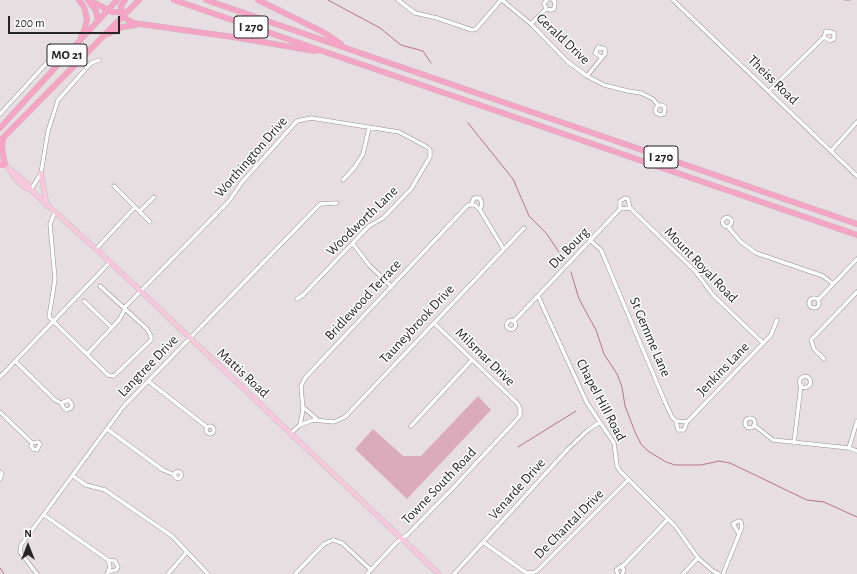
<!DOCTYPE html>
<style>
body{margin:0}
#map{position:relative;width:857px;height:574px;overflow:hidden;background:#e6dee0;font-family:"Alegreya Sans",sans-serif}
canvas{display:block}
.north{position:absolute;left:8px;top:526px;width:40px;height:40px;-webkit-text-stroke:3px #fff;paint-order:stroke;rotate:0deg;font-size:11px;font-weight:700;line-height:16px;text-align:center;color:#272425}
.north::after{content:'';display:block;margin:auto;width:14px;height:18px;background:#272425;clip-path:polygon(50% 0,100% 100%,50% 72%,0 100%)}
.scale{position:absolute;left:8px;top:16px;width:112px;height:18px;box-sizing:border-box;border:2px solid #272425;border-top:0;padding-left:5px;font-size:12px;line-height:14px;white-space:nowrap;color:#272425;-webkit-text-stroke:3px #fff;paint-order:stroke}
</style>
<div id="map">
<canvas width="857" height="574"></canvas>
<div class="north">N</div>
<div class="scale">200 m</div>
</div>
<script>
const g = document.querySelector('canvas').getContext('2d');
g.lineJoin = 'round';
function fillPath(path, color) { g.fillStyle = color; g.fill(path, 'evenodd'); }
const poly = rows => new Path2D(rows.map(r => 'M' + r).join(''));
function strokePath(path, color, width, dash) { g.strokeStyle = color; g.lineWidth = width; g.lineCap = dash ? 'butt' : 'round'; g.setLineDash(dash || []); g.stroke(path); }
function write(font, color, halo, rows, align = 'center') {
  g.font = font + ' "Alegreya Sans",sans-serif'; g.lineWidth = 3; g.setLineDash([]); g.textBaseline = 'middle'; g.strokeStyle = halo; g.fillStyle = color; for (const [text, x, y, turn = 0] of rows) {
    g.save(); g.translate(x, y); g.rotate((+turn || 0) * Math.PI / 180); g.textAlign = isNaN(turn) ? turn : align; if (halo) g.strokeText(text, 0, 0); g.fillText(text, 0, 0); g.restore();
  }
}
fillPath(poly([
 [478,396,491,410,407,499,355,449,373,429,403,456,421,456]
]), '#dbabbc');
strokePath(poly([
 [328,0,380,28,401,45,423,51,431,63],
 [845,0,850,0],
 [468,123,513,179,529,216,547,234,564,260],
 [571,272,579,299,596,330,604,354,617,374,622,387,625,406,635,432,641,444,648,451,666,462,675,465,701,465,719,461,730,463,807,500,824,502,857,517],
 [518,447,576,411],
 [0,568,4,574]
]), '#ba728f', 1);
const minor = poly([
 [398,0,415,13,437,18,472,30,476,29,501,0],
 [502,0,531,24,568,62,587,76,604,85,628,91,641,93,653,99,658,105,662,105,665,107,664,114,660,115,656,113,655,110,658,105],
 [673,0,857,176],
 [546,9,551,10,554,9,555,2,553,0],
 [546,9,544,3,547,0],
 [531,24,546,9],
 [587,76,605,54,605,49,598,47,595,53,601,57],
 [769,91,824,37,826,31,834,33,834,39,830,41,824,37],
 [0,114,55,54],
 [831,151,857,122],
 [343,180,355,167,363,154,369,128],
 [114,186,150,222],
 [31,190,41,173,48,131,58,100,91,63,99,60],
 [471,205,474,198,480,198,482,204,480,210],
 [620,209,630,208,695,271,713,295,763,343],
 [140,211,154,197],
 [55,212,50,224,55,279,49,317,108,375,114,376,151,340,151,336,147,329,100,286],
 '722.5 222a4.5 4.5 0 1 1 9 0a4.5 4.5 0 1 1-9 0Z',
 [728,227,741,242,756,253,823,276,833,284],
 [591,241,601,250,665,402,672,417,676,421,678,430,684,430,687,422],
 [353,244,369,265,391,286],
 [96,249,135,207],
 [538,296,587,403,614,443,617,466,620,471,675,526,698,558,713,571,719,574],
 '809 303a5 5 0 1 1 10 0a5 5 0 1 1-10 0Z',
 [818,300,857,259],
 [84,301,112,328],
 [124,308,229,201,242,182,297,121,311,118,399,132,427,147,430,150,430,157,411,189,383,218,369,226,303,295,297,299],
 '506.5 325a4.5 4.5 0 1 1 9 0a4.5 4.5 0 1 1-9 0Z',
 [514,321,620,209,620,201,625,198,628,199,630,208],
 [87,354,119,320,125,309],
 [824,359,814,349,811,340,857,292],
 [15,361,55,400,61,403,64,408,67,410,71,408,72,405,69,400,61,403],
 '799.5 382a5.5 5.5 0 1 1 11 0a5.5 5.5 0 1 1-11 0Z',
 [0,377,110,262],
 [148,381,207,427],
 [304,408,317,419],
 [0,412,32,443,31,446,33,449,37,450,40,444,38,442,32,443],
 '745 423a5 5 0 1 1 10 0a5 5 0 1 1-10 0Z',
 [676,421,687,422,771,335,777,320],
 [300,425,303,410,301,386,305,378,468,205,475,205,480,210,503,248],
 [754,425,773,440,849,448,857,451],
 [411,426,472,360],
 '206 430a4 4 0 1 1 8 0a4 4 0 1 1-8 0Z',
 [107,429,163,470,175,475],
 [291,433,300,425,313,420,334,422,345,417,524,228],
 [794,443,801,385],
 [849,448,857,421],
 '174.5 475a3.5 3.5 0 1 1 7 0a3.5 3.5 0 1 1-7 0Z',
 [0,472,2,474,0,479],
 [73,476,86,485,105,490,172,536,208,574],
 [44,515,108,560,110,567,107,574],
 [483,542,525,572,532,573,537,571,628,480],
 [622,567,668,519],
 [108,572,116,570,118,567,115,561,108,560],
 [37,574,20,552,21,545,123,407,320,204,337,203],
 [168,574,187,552],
 [295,574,324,544,333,540,342,543,371,570],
 [367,574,397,542,407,535,452,489,520,416,520,408,517,403,434,323],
 [454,574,568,449,588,430,600,422],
 [618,574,616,570,621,566,624,570,622,574],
 [683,574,698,558],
 [723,574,742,527,741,522,738,521,733,524,739,534]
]);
const major = poly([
 [0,161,28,184,31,190],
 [10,170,14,177,24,187,31,190,110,262,439,574],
 [41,173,47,206]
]);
const highway = poly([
 [79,0,84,7,87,19,85,28,81,37],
 [88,0,96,11,98,21],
 [89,0,112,12,124,12],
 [125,0,121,6,121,11,125,18,133,23,233,37,315,51],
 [174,0,857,235],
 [206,0,857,224],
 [258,0,323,32,341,44],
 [108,34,122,27,136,25],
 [0,128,117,0],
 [0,141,139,0],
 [0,165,5,165,2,148,3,139]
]);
strokePath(minor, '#958d90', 4.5);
strokePath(major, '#bebdbe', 5.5);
strokePath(highway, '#bebdbe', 6);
strokePath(minor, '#fff', 3.5);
strokePath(major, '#f8c9dc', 4.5);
strokePath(highway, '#f4a5c4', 5.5);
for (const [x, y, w] of [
 [251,27,34],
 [67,55,40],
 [661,157,34]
]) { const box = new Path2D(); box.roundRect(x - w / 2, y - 11, w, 22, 3); g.fillStyle = '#fff'; g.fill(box); strokePath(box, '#272425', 1); }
write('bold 13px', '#272425', null, [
 ["I 270",251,27],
 ["MO 21",67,55],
 ["I 270",661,157]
]);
write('14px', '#272425', '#fff', [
 ["Gerald Drive",563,39,43],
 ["Theiss Road",773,80,44],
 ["Worthington Drive",251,157,-49],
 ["Woodworth Lane",362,221,-44],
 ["Du Bourg",569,248,-46],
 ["Mount Royal Road",701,265,46],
 ["Bridlewood Terrace",363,300,-47],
 ["Tauneybrook Drive",417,324,-47],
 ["St Gemme Lane",650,337,67],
 ["Milsmar Drive",485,357,44],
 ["Langtree Drive",148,366,-46],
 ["Jenkins Lane",723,369,-46],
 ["Mattis Road",243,373,43],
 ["Chapel Hill Road",601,400,62],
 ["Towne South Road",439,486,-46],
 ["Venarde Drive",517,489,-48],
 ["De Chantal Drive",569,524,-45]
]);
</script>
